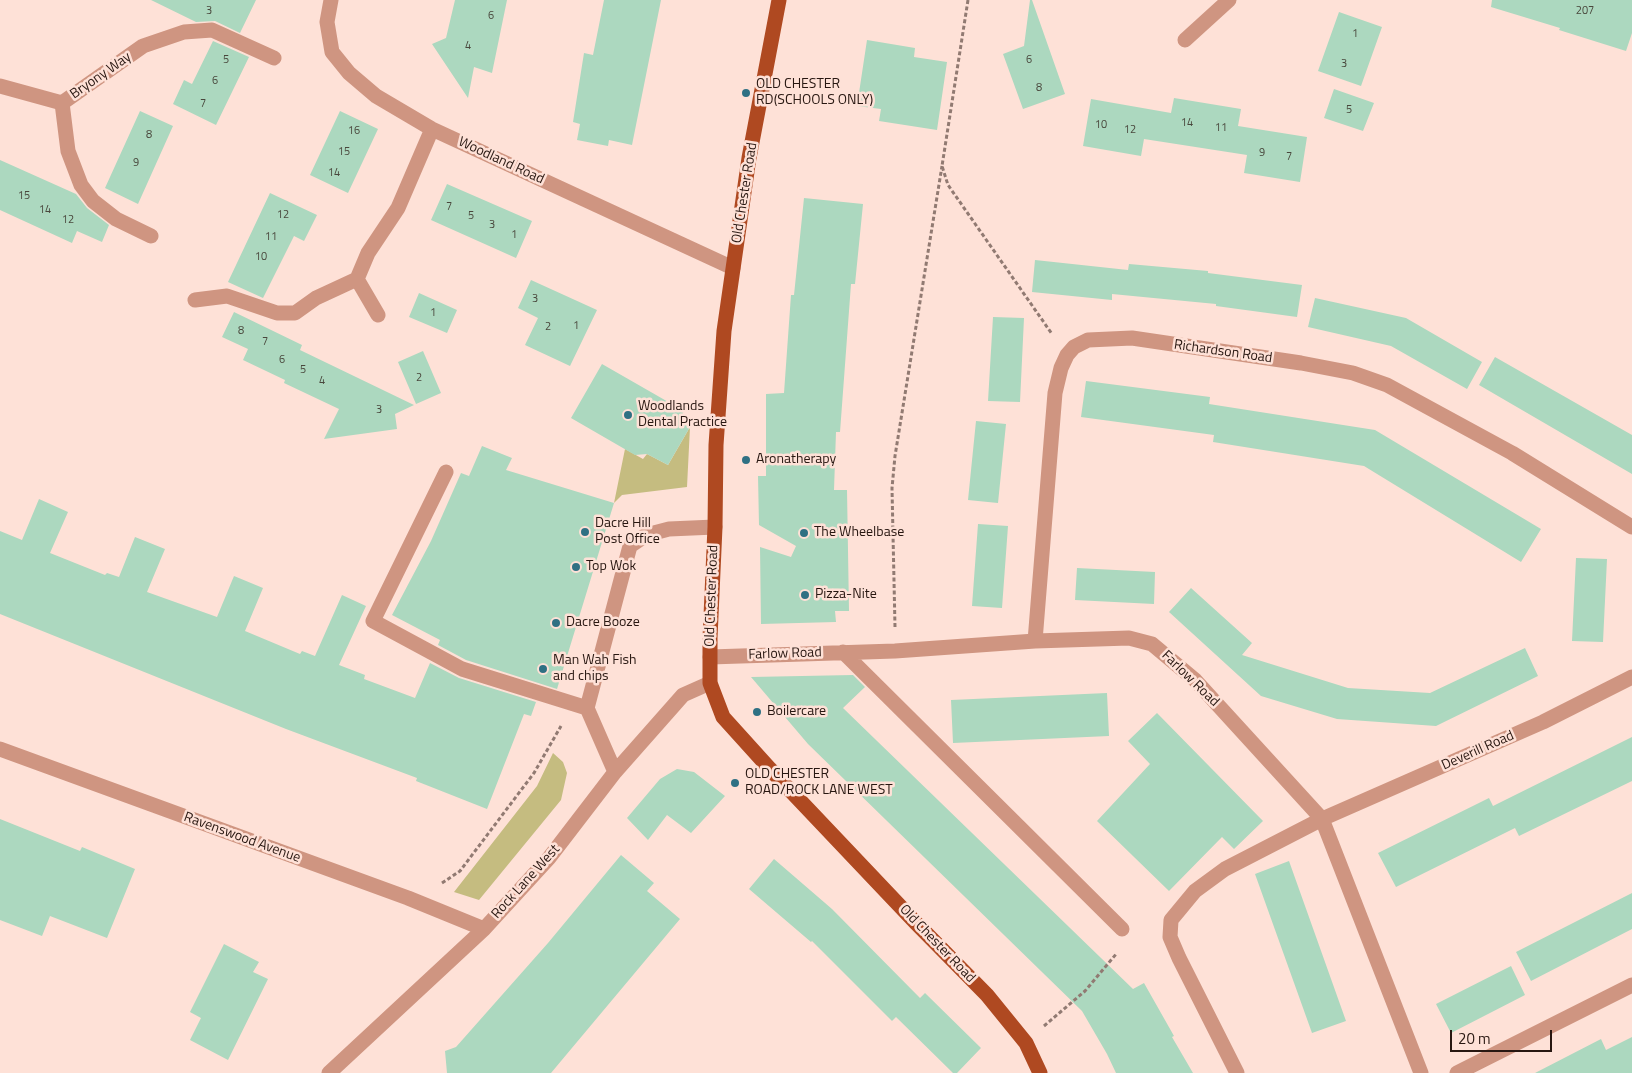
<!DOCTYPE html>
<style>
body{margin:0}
#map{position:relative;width:1632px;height:1073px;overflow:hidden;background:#fee1d7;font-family:"Titillium Web",sans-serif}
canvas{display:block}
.scale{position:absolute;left:1450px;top:1030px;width:102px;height:22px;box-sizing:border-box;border:2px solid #281711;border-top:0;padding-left:6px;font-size:15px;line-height:18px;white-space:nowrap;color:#281711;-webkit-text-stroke:4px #fee1d7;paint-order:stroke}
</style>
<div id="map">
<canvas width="1632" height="1073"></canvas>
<div class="scale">20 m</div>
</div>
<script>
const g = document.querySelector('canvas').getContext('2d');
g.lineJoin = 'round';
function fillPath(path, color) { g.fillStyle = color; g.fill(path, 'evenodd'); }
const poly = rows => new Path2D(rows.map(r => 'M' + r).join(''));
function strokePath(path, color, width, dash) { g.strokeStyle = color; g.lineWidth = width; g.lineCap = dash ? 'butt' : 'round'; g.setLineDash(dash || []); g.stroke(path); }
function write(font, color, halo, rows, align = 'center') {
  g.font = font + ' "Titillium Web",sans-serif'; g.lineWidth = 5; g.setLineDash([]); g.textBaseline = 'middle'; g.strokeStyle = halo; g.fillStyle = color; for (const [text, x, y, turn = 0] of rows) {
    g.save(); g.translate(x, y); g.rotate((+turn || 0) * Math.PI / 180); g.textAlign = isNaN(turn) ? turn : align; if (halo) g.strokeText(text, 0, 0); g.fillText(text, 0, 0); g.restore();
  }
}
fillPath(poly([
 [690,427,687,487,622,495,614,503,625,449,643,459,647,454,668,465],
 [553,753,563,762,567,773,561,800,479,900,454,892,537,786]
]), '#c5bc80');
fillPath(poly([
 [151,0,256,0,240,33,215,21,196,22],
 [455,0,507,0,492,73,474,67,468,98,432,44,446,38],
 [604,0,661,0,632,145,609,140,608,146,577,140,580,124,573,122,584,53,593,55],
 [1030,0,1032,0,1065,94,1023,109,1003,54,1024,46],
 [1492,0,1632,0,1632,33,1626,51,1559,30,1560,28,1491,7],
 [1339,12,1382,27,1361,86,1318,71],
 [867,40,915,48,914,57,947,62,937,130,879,121,881,109,857,106],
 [213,41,249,57,216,125,173,104,184,80,192,84],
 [1334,89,1374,103,1363,131,1324,118],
 [1174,98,1241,109,1238,126,1307,137,1300,182,1244,173,1247,155,1144,139,1141,156,1083,146,1091,99,1171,113],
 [140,111,173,126,138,204,105,188],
 [340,111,378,129,348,193,310,175],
 [0,160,76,194,87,208,109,225,102,242,77,231,72,243,0,210],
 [447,184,532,221,516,258,431,220],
 [270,193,317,215,304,241,294,236,263,298,228,282],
 [804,198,863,204,855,284,851,284,840,432,836,432,834,490,847,490,849,611,835,611,836,622,761,624,760,547,791,557,796,546,759,525,758,476,766,476,766,394,784,393,791,295,794,295],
 [1035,260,1128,270,1129,264,1208,271,1208,273,1302,285,1297,317,1216,306,1216,304,1112,294,1112,300,1032,292],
 [531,280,597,310,570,366,525,345,538,318,518,308],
 [419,293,457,310,447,333,409,317],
 [1315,298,1406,318,1482,362,1467,389,1391,346,1308,327],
 [234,312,302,345,300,350,414,405,395,414,397,429,324,439,339,409,284,383,285,380,243,360,248,349,222,337],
 [993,317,1024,318,1020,402,988,401],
 [423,351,441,393,416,404,398,362],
 [1495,357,1632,435,1632,474,1479,385],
 [602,364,684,411,679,421,690,427,668,465,647,454,635,455,571,418],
 [1086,381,1210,397,1209,404,1375,430,1541,529,1521,562,1364,466,1213,442,1214,435,1081,417],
 [976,421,1006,424,998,503,968,500],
 [482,446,512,458,506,470,614,503,557,689,466,660,438,645,440,640,392,615,431,541,461,473,469,476],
 [39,499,68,512,50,553,105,575,107,573,119,577,135,537,165,549,147,592,217,617,234,576,263,588,245,631,300,654,302,651,315,656,342,595,366,606,339,665,365,675,364,679,415,698,430,663,459,678,536,702,531,716,524,714,487,809,416,781,417,778,286,729,0,614,0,531,22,540],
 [978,524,1008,526,1002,608,972,606],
 [1576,558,1607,559,1603,642,1572,641],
 [1077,568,1155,572,1154,604,1075,600],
 [1191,588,1252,643,1242,655,1348,688,1430,693,1525,648,1538,676,1436,726,1337,719,1261,696,1169,612],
 [853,675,865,687,843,708,1133,989,1144,983,1174,1036,1172,1037,1193,1073,1116,1073,1107,1054,1082,1011,808,744,751,677],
 [1107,693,1109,736,953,743,951,700],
 [1157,713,1263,821,1234,849,1222,837,1169,891,1097,821,1150,764,1128,741],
 [1632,737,1632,781,1519,836,1515,828,1396,887,1378,853,1489,798,1493,806],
 [677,769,694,772,725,796,691,833,667,815,648,840,627,818,660,779],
 [0,819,80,851,82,847,135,869,107,938,50,916,42,936,0,920],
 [621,855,654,883,647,891,680,919,551,1073,447,1073,445,1051,456,1047,548,943],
 [774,859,832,909,920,998,925,993,981,1048,957,1073,953,1073,896,1017,892,1021,812,941,811,942,749,889],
 [1289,861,1346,1021,1312,1033,1255,874],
 [1632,893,1632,929,1531,981,1516,952],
 [224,944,259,962,253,972,268,979,228,1060,190,1040,201,1018,190,1012],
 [1511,966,1525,995,1451,1033,1436,1004],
 [1632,1037,1632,1073,1535,1073,1601,1039,1606,1050]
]), '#acd8bf');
strokePath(poly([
 [968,0,942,166,948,185,1052,334],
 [895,627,892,488,895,456,942,166],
 [442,883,460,871,534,773,561,726],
 [1044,1026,1085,991,1117,953]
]), '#917a72', 3, [4, 2.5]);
strokePath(poly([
 [331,0,327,22,332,52,349,73,376,96,432,129,733,268],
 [1185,40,1229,0],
 [0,86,62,103,143,46,184,32,212,30,274,58],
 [62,103,68,151,81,185,93,201,116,219,151,236],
 [195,300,227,296,277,313,295,313,316,298,357,279],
 [378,315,357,279,368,253,398,208,432,129],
 [446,472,373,621,462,669,587,708],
 [1035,641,1055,393,1061,368,1067,355,1074,347,1088,340,1132,338,1301,363,1353,373,1387,385,1512,453,1632,527],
 [843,652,1122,929],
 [710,657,895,651,1035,641,1129,638,1152,644,1195,680,1322,819,1421,1073],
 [0,749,408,898,484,929],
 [615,772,587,708,630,546,646,535,669,529,715,527],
 [329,1073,484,929,549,858,615,772,683,695,710,683],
 [1237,1073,1179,958,1170,937,1171,920,1195,891,1225,869,1322,819,1543,722,1632,677],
 [1457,1073,1632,985]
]), '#cf9581', 15);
strokePath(poly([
 [779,0,749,158,724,331,716,445,715,527,710,638,710,683,723,717,770,769,916,923,987,995,1026,1043,1040,1073]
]), '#af4921', 15);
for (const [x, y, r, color] of [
 [746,93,5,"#2f7083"],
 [628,415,5,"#2f7083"],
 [746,460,5,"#2f7083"],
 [585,532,5,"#2f7083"],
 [804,533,5,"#2f7083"],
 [576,567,5,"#2f7083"],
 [805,595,5,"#2f7083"],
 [556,623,5,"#2f7083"],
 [543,669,5,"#2f7083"],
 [757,712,5,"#2f7083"],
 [735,783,5,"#2f7083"]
]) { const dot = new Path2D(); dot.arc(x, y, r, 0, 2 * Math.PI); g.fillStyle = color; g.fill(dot); strokePath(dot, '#fee1d7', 2); }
write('11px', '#49473c', null, [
 ["3",209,11],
 ["207",1585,11],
 ["6",491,16],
 ["1",1355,34],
 ["4",468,46],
 ["5",226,60],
 ["6",1029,60],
 ["3",1344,64],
 ["6",215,81],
 ["8",1039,88],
 ["7",203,104],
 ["5",1349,110],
 ["14",1187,123],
 ["10",1101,125],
 ["11",1221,128],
 ["12",1130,130],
 ["16",354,131],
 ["8",149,135],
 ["15",344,152],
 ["9",1262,153],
 ["7",1289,157],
 ["9",136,163],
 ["14",334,173],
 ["15",24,196],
 ["7",449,207],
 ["14",45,210],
 ["12",283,215],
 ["5",471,216],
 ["12",68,220],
 ["3",492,225],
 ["1",514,235],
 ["11",271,237],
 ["10",261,257],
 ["3",535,299],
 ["1",433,313],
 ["1",576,326],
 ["2",548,327],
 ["8",241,331],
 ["7",265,342],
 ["6",282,360],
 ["5",303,370],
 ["2",419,378],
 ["4",322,381],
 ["3",379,410]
]);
write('14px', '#281711', '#fee1d7', [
 ["Bryony Way",101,76,-35],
 ["Woodland Road",501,161,25],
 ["Old Chester Road",745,193,-81],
 ["Richardson Road",1223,352,8],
 ["Old Chester Road",712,596,-88],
 ["Farlow Road",785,654,-2],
 ["Farlow Road",1190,679,44],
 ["Deverill Road",1478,751,-24],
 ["Ravenswood Avenue",242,838,20],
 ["Rock Lane West",526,882,-48],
 ["Old Chester Road",937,944,46]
]);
write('14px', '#281711', '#fee1d7', [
 ["OLD CHESTER",756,85],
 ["RD(SCHOOLS ONLY)",756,101],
 ["Woodlands",638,407],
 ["Dental Practice",638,423],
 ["Aronatherapy",756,460],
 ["Dacre Hill",595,524],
 ["Post Office",595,540],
 ["The Wheelbase",814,533],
 ["Top Wok",586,567],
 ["Pizza-Nite",815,595],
 ["Dacre Booze",566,623],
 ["Man Wah Fish",553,661],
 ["and chips",553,677],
 ["Boilercare",767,712],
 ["OLD CHESTER",745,775],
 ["ROAD/ROCK LANE WEST",745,791]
], 'left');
</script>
